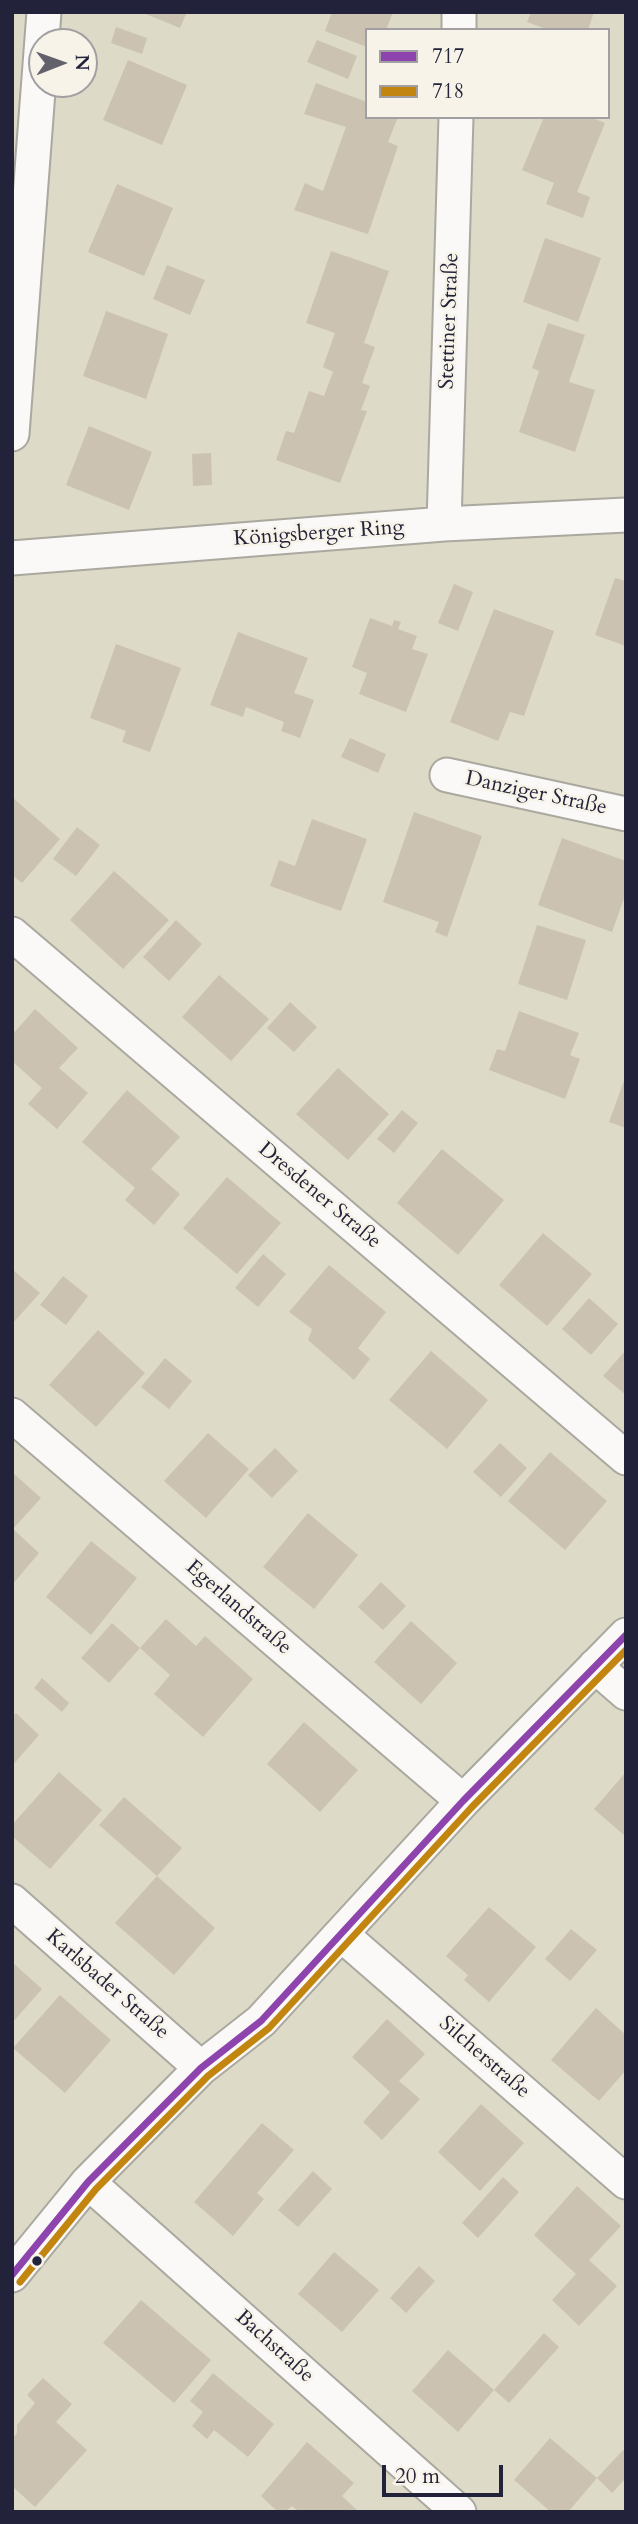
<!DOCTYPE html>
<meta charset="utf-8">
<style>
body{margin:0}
#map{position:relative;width:638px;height:2524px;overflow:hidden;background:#dddac7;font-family:Cardo,serif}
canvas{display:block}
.frame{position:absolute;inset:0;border:14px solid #22223b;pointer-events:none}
.legend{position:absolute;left:365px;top:28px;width:245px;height:91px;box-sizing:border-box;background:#f7f3e8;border:2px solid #a29fa3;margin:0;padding:9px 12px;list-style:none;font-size:21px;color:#22223b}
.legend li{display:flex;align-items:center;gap:14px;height:35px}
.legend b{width:35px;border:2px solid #a29fa3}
.north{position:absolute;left:28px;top:28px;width:70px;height:70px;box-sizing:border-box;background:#f7f3e8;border:2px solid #a29fa3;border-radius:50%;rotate:89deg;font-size:19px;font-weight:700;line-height:28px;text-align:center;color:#22223b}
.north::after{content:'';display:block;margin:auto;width:24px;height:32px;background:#63626c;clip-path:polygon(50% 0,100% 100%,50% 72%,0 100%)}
.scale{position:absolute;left:382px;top:2465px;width:121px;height:32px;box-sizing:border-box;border:4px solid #22223b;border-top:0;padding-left:9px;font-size:21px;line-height:24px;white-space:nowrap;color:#22223b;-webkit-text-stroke:5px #f7f3e8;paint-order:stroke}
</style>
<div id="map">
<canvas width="638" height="2524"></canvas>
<div class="frame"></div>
<ul class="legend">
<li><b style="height:9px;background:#8e44ad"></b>717</li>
<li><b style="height:9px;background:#c2850f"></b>718</li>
</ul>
<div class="north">N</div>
<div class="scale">20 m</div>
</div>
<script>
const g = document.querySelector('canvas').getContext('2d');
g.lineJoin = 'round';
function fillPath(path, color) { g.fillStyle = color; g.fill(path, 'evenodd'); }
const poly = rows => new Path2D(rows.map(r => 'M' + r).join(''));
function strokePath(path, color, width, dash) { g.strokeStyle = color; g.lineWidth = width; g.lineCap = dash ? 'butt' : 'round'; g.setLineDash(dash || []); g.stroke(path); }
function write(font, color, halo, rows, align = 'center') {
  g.font = font + ' Cardo,serif'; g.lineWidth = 5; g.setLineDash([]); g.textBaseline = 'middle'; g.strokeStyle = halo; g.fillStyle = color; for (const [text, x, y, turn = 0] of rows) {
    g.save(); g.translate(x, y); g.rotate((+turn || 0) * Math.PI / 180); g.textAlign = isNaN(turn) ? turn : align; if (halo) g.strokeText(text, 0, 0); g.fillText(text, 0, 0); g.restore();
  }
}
fillPath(poly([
 [141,12,187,12,180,28],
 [332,12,393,12,386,30,367,30,367,47,325,31],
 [531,12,594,12,588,30,549,30,527,22],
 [116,27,147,38,142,54,111,43],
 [317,40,357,56,348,79,307,62],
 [128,60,187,85,162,145,103,120],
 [316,83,367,102,367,117,398,117,388,142,398,146,368,234,294,210,305,183,323,191,346,127,304,114],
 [544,117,590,117,605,123,577,192,590,197,583,218,546,204,554,183,522,170],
 [117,184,173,208,144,276,88,252],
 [545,238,601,258,578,322,523,302],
 [331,251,389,271,364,343,375,347,362,383,370,386,361,410,367,411,340,483,276,460,286,431,294,433,309,391,324,396,333,372,323,367,335,333,306,323],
 [167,265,205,280,190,315,153,299],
 [106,311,168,334,146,399,83,376],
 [548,323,585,335,569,382,595,390,575,452,519,432,539,371,532,368],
 [89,426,152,452,129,510,66,485],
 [211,453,212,485,193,486,192,454],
 [615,578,626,581,626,646,595,635],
 [454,584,473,592,458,631,438,623],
 [494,609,554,631,524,716,510,712,498,741,450,722],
 [370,618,392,626,394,620,401,622,398,629,417,636,412,649,428,654,406,712,359,694,367,673,352,667],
 [238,632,308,658,294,693,314,700,300,738,281,731,284,722,246,707,243,717,210,705],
 [116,644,181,668,150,752,122,742,126,731,90,718],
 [350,738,386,754,378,773,341,757],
 [12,797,60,839,22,883,12,875],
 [414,812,482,836,447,937,435,932,439,922,383,902],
 [312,819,367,839,341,911,270,886,279,860,295,866],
 [77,827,100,845,76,876,53,859],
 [562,838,626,861,626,893,612,932,538,905],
 [114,871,169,920,123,969,70,920],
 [176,920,202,944,169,981,143,957],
 [537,925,586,940,567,1000,518,984],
 [219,975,269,1019,231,1061,182,1017],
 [290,1002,317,1027,294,1052,267,1028],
 [35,1009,78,1048,59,1068,88,1093,57,1129,28,1104,42,1088,12,1061,12,1035],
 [519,1011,579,1033,570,1055,580,1059,565,1099,489,1070,497,1049,505,1051],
 [338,1068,389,1114,348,1160,296,1114],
 [626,1075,626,1128,609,1122],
 [127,1090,180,1137,151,1169,180,1194,154,1225,125,1200,135,1188,82,1142],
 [402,1110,418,1123,394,1153,377,1139],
 [442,1149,504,1200,458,1255,397,1203],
 [227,1177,281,1223,237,1274,183,1228],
 [543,1233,592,1274,547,1326,499,1285],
 [263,1254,286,1274,258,1307,235,1288],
 [329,1265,386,1312,358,1348,370,1359,354,1380,308,1340,312,1329,289,1312],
 [12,1269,40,1293,12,1324],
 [63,1276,88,1296,66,1325,40,1305],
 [589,1298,618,1324,591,1355,562,1329],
 [98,1330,145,1373,96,1427,49,1385],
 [626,1350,626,1395,603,1376],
 [431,1351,488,1400,447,1449,389,1400],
 [165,1358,192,1381,169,1409,141,1387],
 [208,1433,249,1469,206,1518,164,1481],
 [500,1443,527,1468,501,1497,473,1472],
 [275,1448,298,1471,272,1498,248,1475],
 [550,1452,607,1501,565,1550,508,1501],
 [12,1472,41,1498,13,1529,39,1553,12,1585],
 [308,1513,358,1555,314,1609,263,1567],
 [91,1541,137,1578,91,1635,46,1597],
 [381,1582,406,1606,383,1630,358,1607],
 [166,1619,196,1646,205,1636,253,1679,203,1737,154,1694,170,1675,140,1648],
 [411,1621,457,1663,421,1704,374,1662],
 [112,1623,140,1648,109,1683,81,1658],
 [42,1678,69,1703,62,1712,34,1688],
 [16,1713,39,1735,12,1766,12,1717],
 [304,1722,358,1770,320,1812,267,1764],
 [59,1772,102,1810,50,1869,12,1836,12,1825],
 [626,1772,626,1837,594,1809],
 [124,1797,182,1848,157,1876,99,1825],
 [157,1876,215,1928,174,1975,115,1923],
 [489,1907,536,1947,489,2002,464,1980,468,1975,446,1956],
 [571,1929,597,1950,570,1981,545,1959],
 [12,1962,42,1989,12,2023],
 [60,1995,111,2040,65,2093,13,2048],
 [596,2008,626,2035,626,2070,599,2101,551,2060],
 [387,2019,425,2054,399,2081,420,2099,382,2140,363,2122,390,2092,352,2057],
 [481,2104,524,2143,480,2191,438,2152],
 [262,2123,294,2150,257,2193,264,2199,233,2236,194,2202],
 [313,2171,332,2189,298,2227,278,2210],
 [503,2177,519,2192,478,2238,462,2223],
 [577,2186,621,2226,589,2260,617,2286,579,2326,552,2300,576,2274,534,2235],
 [334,2252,379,2290,342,2332,298,2294],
 [419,2266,435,2281,406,2313,390,2298],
 [141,2300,211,2360,174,2403,103,2343],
 [544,2333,559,2347,509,2403,494,2390],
 [448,2350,494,2390,458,2432,412,2391],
 [213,2373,274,2424,248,2457,214,2430,207,2439,192,2426,203,2412,190,2401],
 [43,2378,72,2404,56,2422,87,2450,35,2507,12,2486,12,2439,17,2433,17,2425,35,2403,27,2395],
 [550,2438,597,2478,568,2512,551,2512,514,2480],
 [307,2442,354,2483,342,2496,359,2512,299,2512,292,2506,285,2512,278,2512,261,2496],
 [623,2450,626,2452,626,2478,612,2493,597,2478]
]), '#ccc2b2');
const minor = poly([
 [459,30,459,12],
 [12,434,44,12],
 [444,524,456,117],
 [12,558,444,524,626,515],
 [447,775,626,814],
 [12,934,626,1458],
 [12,1415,463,1801],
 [595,1666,626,1693],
 [12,1901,201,2068],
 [342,1935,626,2182],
 [88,2182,459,2512],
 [12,2275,88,2182,201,2068,261,2021,463,1801,626,1635]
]);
strokePath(minor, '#aaa89f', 37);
strokePath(minor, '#faf9f7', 33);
strokePath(poly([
 [12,2275,88,2182,201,2068,261,2021,463,1801,626,1635]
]), '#8e44ad', 7);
strokePath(poly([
 [20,2282,96,2189,208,2076,269,2028,471,1808,626,1650]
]), '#c2850f', 7);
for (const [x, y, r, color] of [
 [37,2261,6,"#22223b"]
]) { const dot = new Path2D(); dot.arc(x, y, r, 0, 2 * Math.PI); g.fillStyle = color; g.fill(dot); strokePath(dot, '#f7f3e8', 2.5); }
write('21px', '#22223b', '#f7f3e8', [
 ["Stettiner Straße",450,321,-88],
 ["Königsberger Ring",319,534,-4],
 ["Danziger Straße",536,794,12],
 ["Dresdener Straße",319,1196,40],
 ["Egerlandstraße",238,1608,41],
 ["Karlsbader Straße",107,1985,41],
 ["Silcherstraße",484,2058,41],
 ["Bachstraße",274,2347,42]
]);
</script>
